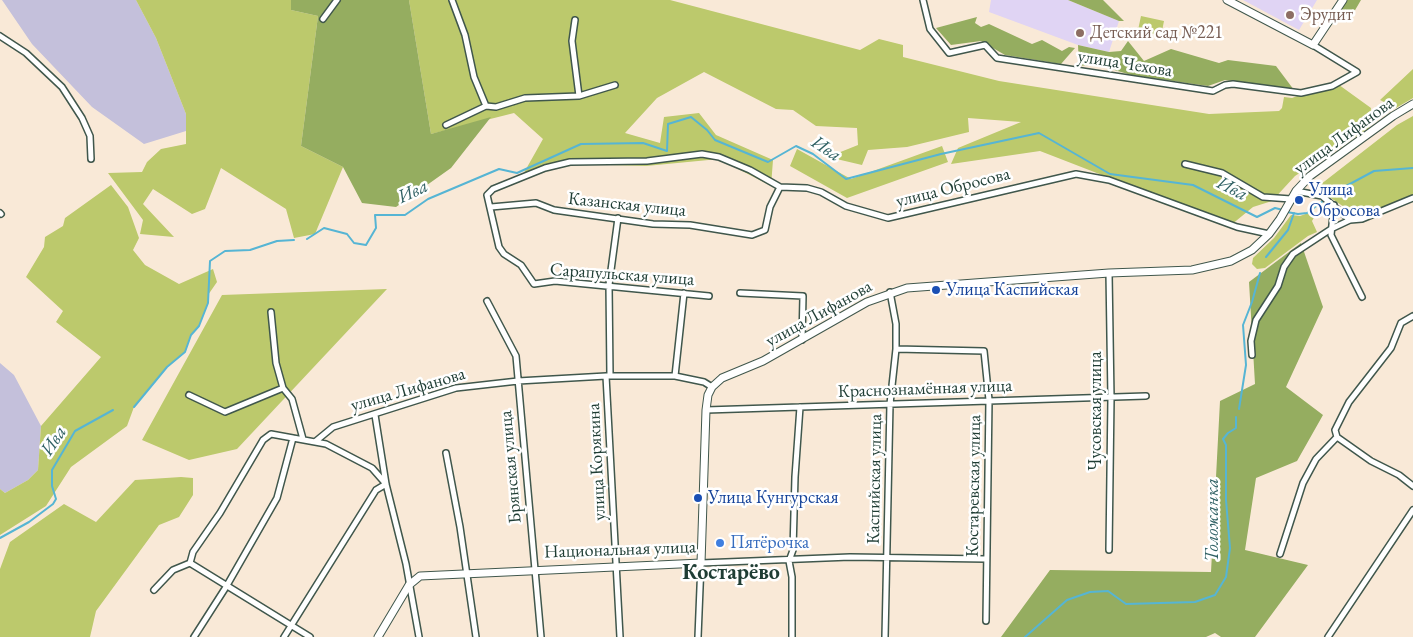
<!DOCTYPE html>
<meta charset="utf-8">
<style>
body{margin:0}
canvas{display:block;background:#f9e9d7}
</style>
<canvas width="1413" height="637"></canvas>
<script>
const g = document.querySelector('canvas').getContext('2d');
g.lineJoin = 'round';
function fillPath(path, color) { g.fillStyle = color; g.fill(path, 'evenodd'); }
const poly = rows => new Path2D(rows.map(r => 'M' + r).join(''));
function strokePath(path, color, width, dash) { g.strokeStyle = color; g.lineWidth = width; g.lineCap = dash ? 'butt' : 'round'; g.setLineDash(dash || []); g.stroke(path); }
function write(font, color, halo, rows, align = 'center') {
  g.font = font + ' "EB Garamond",serif'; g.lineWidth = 5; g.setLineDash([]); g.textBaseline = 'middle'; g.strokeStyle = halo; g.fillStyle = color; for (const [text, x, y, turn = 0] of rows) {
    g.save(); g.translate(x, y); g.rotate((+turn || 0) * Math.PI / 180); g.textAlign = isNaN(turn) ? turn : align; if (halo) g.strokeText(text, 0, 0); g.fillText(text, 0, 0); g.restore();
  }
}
fillPath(poly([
 [991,0,1068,0,1119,21,1109,52,1078,45,989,12],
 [1243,0,1317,0,1299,30]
]), '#e0d4f4');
fillPath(poly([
 [2,0,136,0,156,38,186,114,186,131,144,144,92,107,32,44],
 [0,363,14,375,41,426,38,470,28,480,5,493,0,489]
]), '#c4c0db');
fillPath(poly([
 [136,0,291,0,291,10,318,16,301,146,343,167,315,234,294,238,286,209,221,168,205,209,192,214,153,189,143,204,174,237,140,234,143,220,108,173,142,172,147,162,161,149,186,144,186,114,156,38],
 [409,0,670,0,860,50,879,39,903,45,903,57,999,81,1209,114,1279,111,1282,108,1284,97,1292,98,1335,82,1371,108,1369,128,1295,176,1272,201,1253,207,1231,225,1040,151,951,164,958,148,1021,122,968,118,969,132,907,147,868,150,862,165,828,157,858,145,857,128,816,126,793,110,776,109,704,72,657,98,625,133,660,143,664,117,699,113,716,135,773,160,771,186,719,159,646,166,574,164,521,178,543,139,514,113,431,134],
 [1141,16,1164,21,1161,36,1138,30],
 [1413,69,1413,98,1396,108,1380,100],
 [1413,116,1413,196,1362,219,1316,188,1397,125],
 [942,146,948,162,847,198,790,166,797,149,851,179],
 [111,185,128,207,139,238,133,250,145,265,179,284,213,269,217,282,208,295,208,303,199,326,191,335,185,352,167,367,134,407,127,426,71,467,46,506,0,535,0,489,5,493,28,480,38,470,41,426,101,357,56,322,63,311,26,277,44,247,45,237,63,226,65,218],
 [1314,211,1316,214,1312,221,1317,232,1308,236,1265,268,1257,269,1252,264,1253,258,1274,238,1291,215,1300,216],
 [387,289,237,449,189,460,142,440,222,295],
 [181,477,193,478,193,495,179,517,159,525,96,611,90,637,0,637,0,569,10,542,64,504,96,522,135,480]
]), '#bcc96c');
fillPath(poly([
 [291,0,409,0,431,134,491,117,451,168,396,207,362,203,343,167,301,146,318,16,291,10],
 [1068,0,1103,0,1124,21,1119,21],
 [1347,0,1361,0,1351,17,1341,10],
 [977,17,975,23,981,27,989,24,1032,44,1042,40,1062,51,1069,47,1075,48,1061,64,1005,55,981,41,951,45,936,28],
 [1128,41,1144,61,1171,49,1219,63,1228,60,1276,66,1294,90,1225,80,1208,86,1131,75,1101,66,1095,58,1088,65,1079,66,1078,45,1109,52,1121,51],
 [1301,243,1323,307,1286,387,1323,415,1297,461,1256,478,1245,550,1308,565,1255,637,1221,637,1215,633,1206,637,1001,637,1050,570,1211,572,1220,401,1255,384,1249,282]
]), '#95ad60');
strokePath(poly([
 [1287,212,1298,214,1307,213,1335,192,1374,171,1413,168],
 [307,239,324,228,347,234,354,243,366,245,376,228,375,215,405,215,428,199,499,169,517,173,581,144,643,143,667,151,668,124,691,117,707,130,715,140,768,162,796,146,813,154,846,179,941,154,1039,133,1110,174,1193,185,1257,217,1275,208,1283,210],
 [1266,257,1288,230,1294,213],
 [134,407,167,367,185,352,191,335,199,326,208,303,210,261,225,251,250,250,277,241,294,240],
 [1239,409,1246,365,1243,325,1252,302,1260,273],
 [0,538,29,522,53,504,56,499,52,486,52,470,75,431,113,410],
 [1025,637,1067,600,1090,592,1108,591,1126,604,1195,602,1215,595,1226,577,1230,548,1226,500,1226,445,1223,439,1228,433,1236,428,1236,417]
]), '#56b5d4', 2);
const street = poly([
 [452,0,465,35,474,77,486,106],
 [923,0,930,29,949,53,985,45,997,58,1213,91,1225,85,1233,84,1301,93,1332,86,1357,72,1313,45],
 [323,19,337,0],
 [575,20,572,41,579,96],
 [0,36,26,53,62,87,82,118,90,136,91,159],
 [446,125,486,106,496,107,525,98,579,96,615,85],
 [1185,164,1222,173,1263,197,1291,199],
 [1296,191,1322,196,1350,220],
 [1334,205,1331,235,1362,297],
 [491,207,536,203,554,210,653,224,690,225,752,235,765,230,770,207,780,187],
 [0,213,1,214],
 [1109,273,1111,398,1109,550],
 [740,293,803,296,802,340],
 [709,296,555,281,534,284,521,265,504,254,499,247,487,195,493,189,545,168,570,162,647,161,702,154,719,157,750,170,780,187,807,188,821,192,846,206,888,218,1076,174,1109,180,1237,227,1269,234],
 [487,301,516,356,541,637],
 [271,312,276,363,283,388,292,399,303,439],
 [1413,316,1401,323,1391,348,1349,402,1335,430,1337,437,1371,461,1399,475,1413,486],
 [896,349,984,351,989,400,986,621],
 [1252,355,1251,341,1256,320,1278,286,1284,267,1293,254,1331,229,1350,220,1362,219,1413,198],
 [606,376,620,637],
 [610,376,609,285,618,218],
 [675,376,684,293],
 [189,395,225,412,283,388],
 [706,410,1146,396],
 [375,415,386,484,406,564,419,637],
 [316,441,333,427,456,388,518,381,606,376,675,376,704,382,712,387],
 [446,453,460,527,476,637],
 [1280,554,1303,483,1316,459,1337,437],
 [190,563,310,637],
 [154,590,173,570,190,563,193,552,220,513,263,440,271,434,326,444,372,468,386,484],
 [194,637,226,587,277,498,293,438],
 [284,637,376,490,386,484],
 [698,637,701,563,850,557,986,559],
 [792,637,792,577,789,561,793,550,795,477,800,407],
 [885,637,890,404,896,349,896,324,890,292],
 [1328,637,1413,510]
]);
const secondary = poly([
 [1227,0,1313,45,1343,0],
 [378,637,409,585,420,576,701,563,706,410,708,395,712,387,722,378,763,361,867,302,907,288,1109,273,1192,270,1231,261,1252,250,1269,234,1280,219,1296,191,1310,176,1393,116,1413,104]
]);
strokePath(street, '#40574c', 8);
strokePath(secondary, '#40574c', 9);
strokePath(street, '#fff', 5);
strokePath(secondary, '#fff', 7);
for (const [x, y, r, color] of [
 [1290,15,5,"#8d6e63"],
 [1080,33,5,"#8d6e63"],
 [1299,200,5,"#1a4fb4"],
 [936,290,5,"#1a4fb4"],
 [698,498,5,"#1a4fb4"],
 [720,543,5,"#3f7fe0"]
]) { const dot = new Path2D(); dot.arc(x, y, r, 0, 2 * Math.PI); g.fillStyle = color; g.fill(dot); strokePath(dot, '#fff', 2); }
write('18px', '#785e54', '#fff', [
 ["Эрудит",1300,15],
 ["Детский сад №221",1090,33]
], 'left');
write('18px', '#1f3d34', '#fff', [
 ["улица Чехова",1125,64,9],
 ["улица Лифанова",1344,136,-36],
 ["улица Обросова",953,188,-14],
 ["Казанская улица",627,205,6],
 ["Сарапульская улица",622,275,4],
 ["улица Лифанова",819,314,-29],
 ["Краснознамённая улица",925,389,-2],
 ["улица Лифанова",408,390,-16],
 ["Чусовская улица",1096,411,-90],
 ["улица Корякина",597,462,-93],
 ["Брянская улица",511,467,-95],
 ["Каспийская улица",875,479,-89],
 ["Костаревская улица",974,486,-89],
 ["Национальная улица",620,550,-2]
]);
write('18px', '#164399', '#fff', [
 ["Улица",1309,190],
 ["Обросова",1309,211],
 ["Улица Каспийская",946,290],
 ["Улица Кунгурская",708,498]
], 'left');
write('18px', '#366cbe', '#fff', [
 ["Пятёрочка",730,543]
], 'left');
write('italic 19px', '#306164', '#fff', [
 ["Ива",826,149,33],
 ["Ива",1232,189,27],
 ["Ива",413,192,-25],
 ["Ива",54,441,-57],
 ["Толожанка",1213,520,-90]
]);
write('bold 22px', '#1f3d34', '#fff', [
 ["Костарёво",731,573]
]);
</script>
